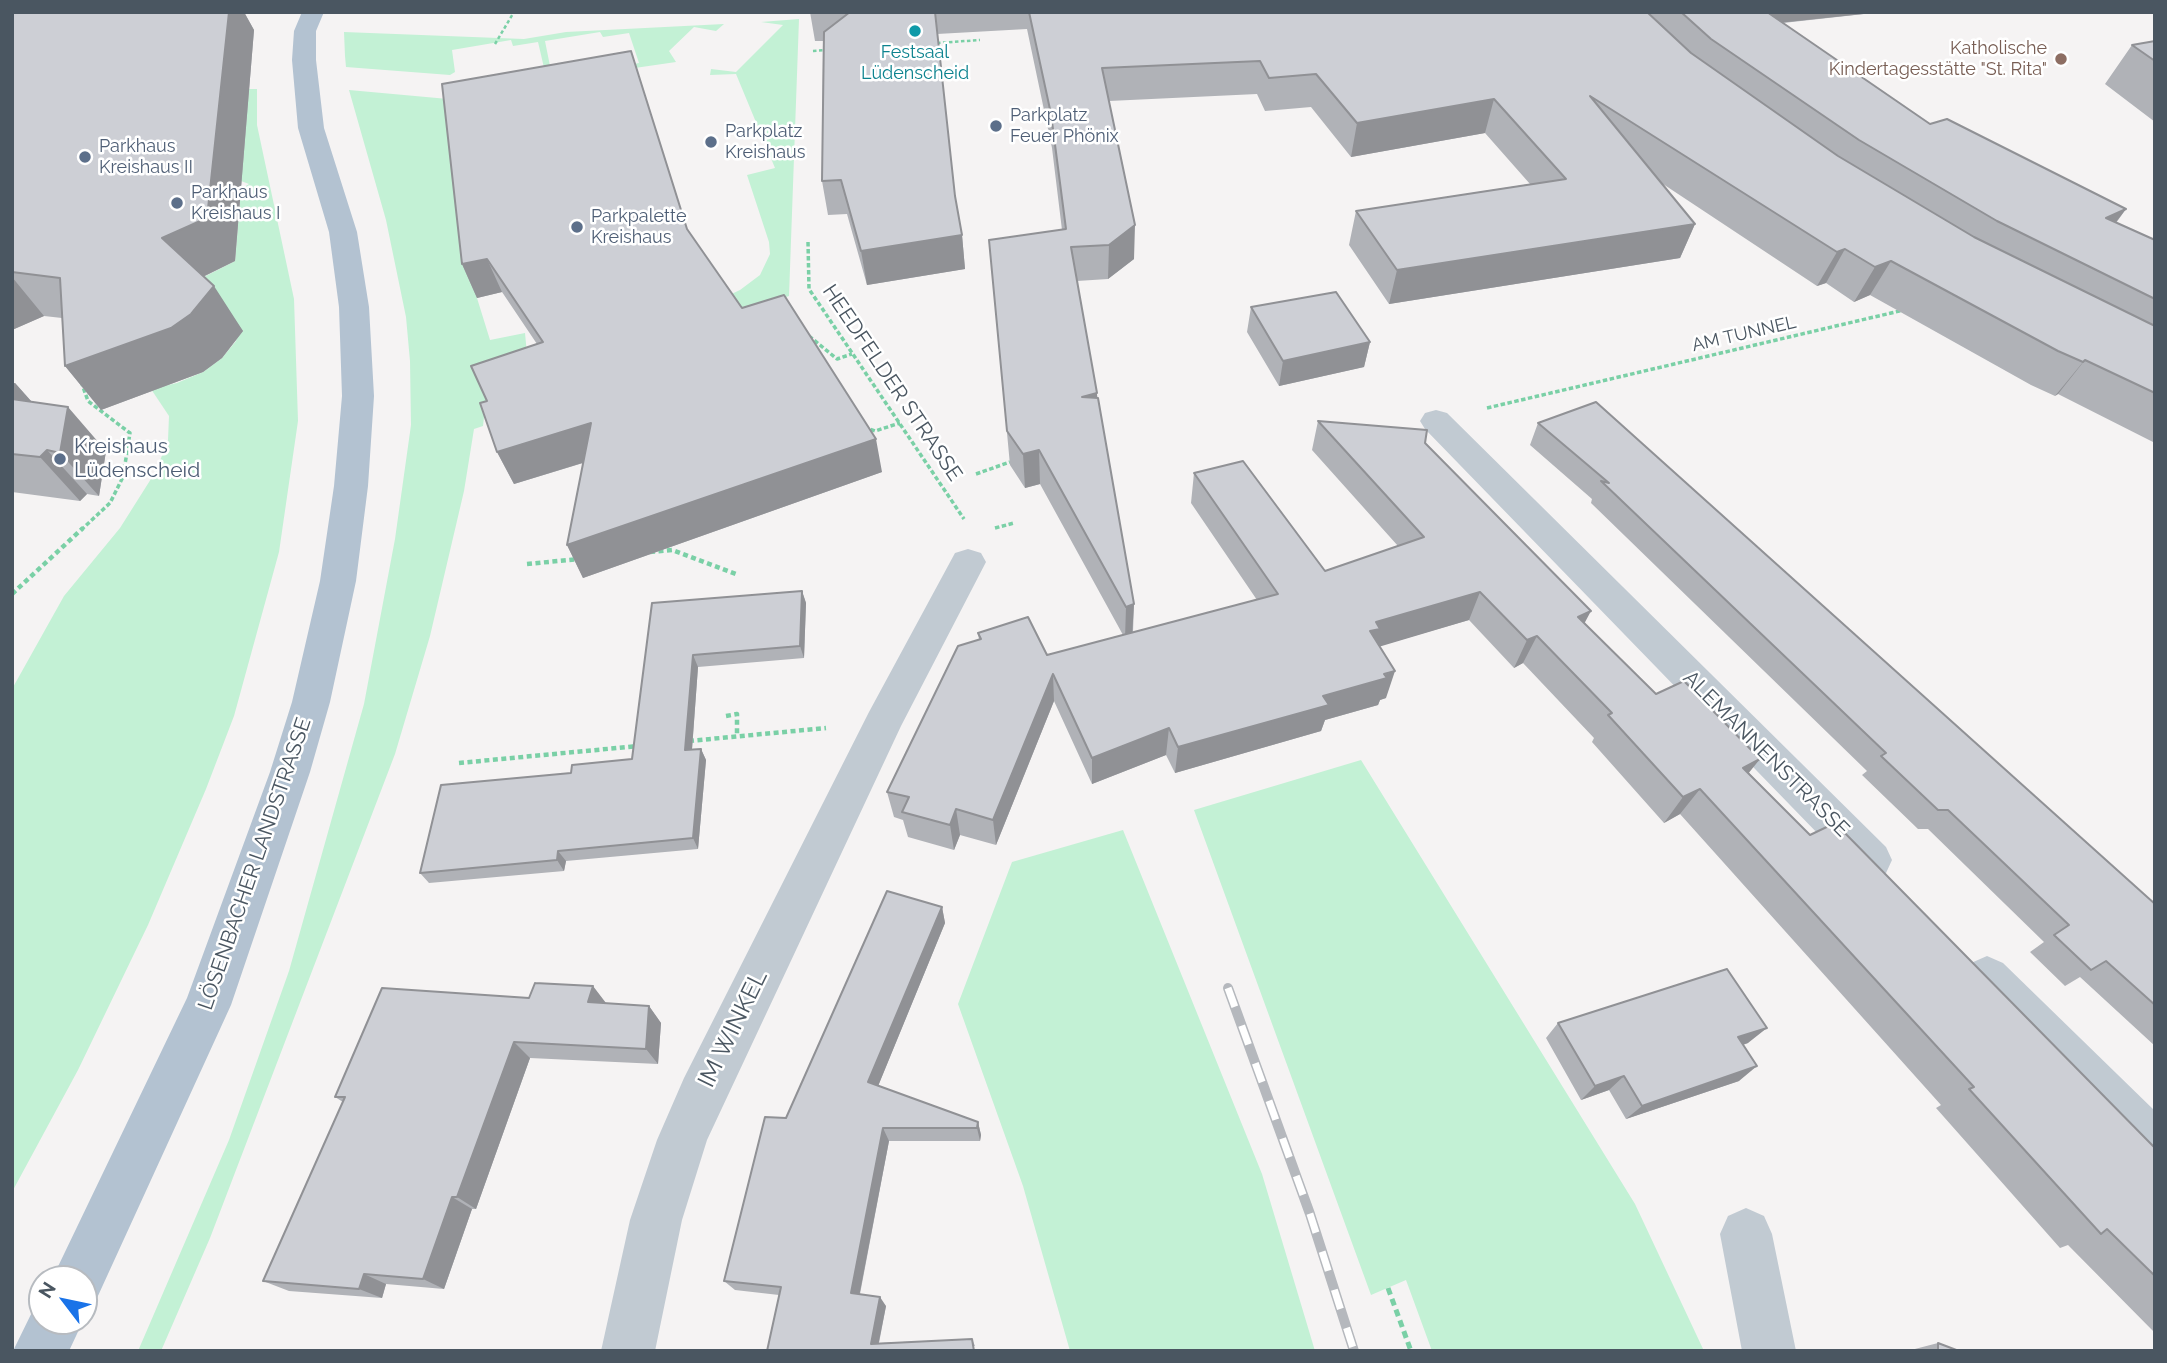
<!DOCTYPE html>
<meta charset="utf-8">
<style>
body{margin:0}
#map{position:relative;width:2167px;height:1363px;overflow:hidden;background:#f5f3f3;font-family:Raleway,sans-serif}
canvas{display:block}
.frame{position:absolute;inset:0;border:14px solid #4a5661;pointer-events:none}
.north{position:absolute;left:28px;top:1265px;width:70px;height:70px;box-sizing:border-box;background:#fff;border:2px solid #b7bbc0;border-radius:50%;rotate:302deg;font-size:19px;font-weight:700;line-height:28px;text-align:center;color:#4a5661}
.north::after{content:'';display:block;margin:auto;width:24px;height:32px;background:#1a73e8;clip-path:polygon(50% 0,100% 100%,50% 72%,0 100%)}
</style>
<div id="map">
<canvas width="2167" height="1363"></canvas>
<div class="frame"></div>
<div class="north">N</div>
</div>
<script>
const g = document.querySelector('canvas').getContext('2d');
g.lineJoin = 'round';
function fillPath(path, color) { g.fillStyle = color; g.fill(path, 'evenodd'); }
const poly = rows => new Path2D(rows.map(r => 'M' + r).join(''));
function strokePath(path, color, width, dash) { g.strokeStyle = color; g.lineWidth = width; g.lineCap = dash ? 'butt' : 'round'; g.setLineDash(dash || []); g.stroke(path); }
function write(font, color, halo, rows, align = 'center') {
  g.font = font + ' Raleway,sans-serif'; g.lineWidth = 5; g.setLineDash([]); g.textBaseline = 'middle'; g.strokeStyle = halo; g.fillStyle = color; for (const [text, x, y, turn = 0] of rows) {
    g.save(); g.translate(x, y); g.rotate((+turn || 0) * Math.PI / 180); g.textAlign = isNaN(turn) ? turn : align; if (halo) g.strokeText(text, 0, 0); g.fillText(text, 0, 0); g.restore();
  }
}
fillPath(poly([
 [799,19,789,296,486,399,483,426,474,429,464,491,430,636,395,754,210,1238,161,1351,138,1351,229,1140,289,971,364,704,395,539,411,425,410,361,406,317,386,220,349,90,459,100,455,116,477,298,490,340,525,333,527,354,723,298,740,290,760,275,770,254,769,242,747,175,775,168,736,74,710,75,711,69,736,72,783,25,761,22],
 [724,24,716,31,694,27,669,51,676,62,621,70,612,68,639,63,629,33,603,37,600,32,545,41,551,71,545,72,538,42,513,46,511,40,452,50,455,72,450,75,346,67,345,56,344,32,524,39,566,32],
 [249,89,257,89,257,125,294,299,298,421,279,552,234,716,206,789,148,925,78,1070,12,1192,12,689,64,596,120,528,156,471,168,440,169,416,151,389,177,383,203,372,222,358,236,341,237,337,200,279,235,261,241,189,249,184,241,181],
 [1361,760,1635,1204,1704,1351,1432,1351,1406,1280,1371,1295,1194,810],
 [1123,830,1262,1174,1315,1351,1070,1351,1023,1186,958,1004,1012,862]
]), '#c3f1d5');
strokePath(poly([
 [937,43,980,40],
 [495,44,514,12],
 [813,51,828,50]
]), '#7ad0a6', 2.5, [3.5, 2.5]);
strokePath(poly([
 [808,242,809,289,964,519],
 [809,336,837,359,852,354],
 [1487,408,1904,310],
 [864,427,875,431,900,423],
 [976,474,1010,462],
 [995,528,1014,523],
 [81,530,110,503,123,477,130,433,88,401,82,384]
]), '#7ad0a6', 3.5, [4.5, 2.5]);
strokePath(poly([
 [650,552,672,550,736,574],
 [527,564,579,559],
 [12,594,83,528],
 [726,716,737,714,737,736],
 [689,741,826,728],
 [459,763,638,746]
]), '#7ad0a6', 4.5, [5, 3.5]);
strokePath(poly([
 [1388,1288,1411,1351]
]), '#7ad0a6', 5, [7, 4.5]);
fillPath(poly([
 [1436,410,1447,413,1886,847,1892,860,1886,873,1871,879,1856,873,1425,429,1420,421,1425,413,1436,410],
 [968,549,981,553,986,562,901,726,707,1140,682,1220,655,1351,601,1351,630,1220,657,1140,684,1078,869,712,955,553,968,549],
 [1987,956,2003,963,2155,1111,2155,1171,2137,1164,1971,993,1964,978,1971,963,1987,956],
 [1746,1208,1764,1216,1772,1234,1796,1351,1742,1351,1720,1234,1728,1216,1746,1208]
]), '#c1cad2');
fillPath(poly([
 [302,12,324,12,316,31,316,60,324,128,357,232,369,307,374,396,368,486,356,581,330,702,310,772,231,1005,97,1298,84,1303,84,1279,52,1279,187,998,270,772,292,702,320,581,334,486,342,396,339,307,329,232,298,128,292,60,294,31,302,12],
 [42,1300,42,1321,83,1321,69,1351,13,1351,37,1302,42,1300]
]), '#b3c2d1');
const rail = poly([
 [1228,988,1310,1214,1354,1351]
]);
strokePath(rail, '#b5b8bd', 10);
strokePath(rail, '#fff', 7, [20]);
fillPath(poly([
 [12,12,244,12,254,30,235,261,203,277,243,331,222,358,203,372,101,410,65,366,62,318,44,316,12,330],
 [810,12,1882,12,1783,23,1930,124,2126,209,2116,223,2155,240,2155,443,2058,394,2055,396,2031,385,1870,295,1854,302,1826,283,1817,286,1663,184,1695,224,1680,258,1389,304,1349,245,1356,211,1530,184,1485,133,1351,157,1311,107,1265,111,1257,94,1109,101,1134,259,1108,279,1077,281,1134,604,1133,632,1257,600,1191,503,1194,473,1325,571,1398,546,1312,450,1318,421,1425,443,1584,623,1656,694,1749,773,1810,835,2155,1148,2155,1333,2068,1245,2060,1248,1936,1108,1941,1105,1680,814,1664,823,1592,742,1594,738,1523,663,1514,668,1469,620,1379,646,1386,698,1380,700,1378,705,1325,720,1321,731,1175,773,1166,755,1092,784,1054,701,996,845,960,835,954,850,908,837,903,820,894,817,887,792,979,640,978,633,1047,655,1123,635,1040,484,1025,488,1010,465,989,240,1062,230,1052,148,1027,29,937,34,955,196,962,235,965,269,867,285,847,214,828,215,822,181,823,41,815,41],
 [2155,41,2155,122,2105,84,2132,45],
 [687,229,742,308,882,472,583,578,567,545,583,463,514,484,497,452,487,401,537,344,502,292,477,298,462,264],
 [1251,307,1370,342,1364,367,1279,386,1247,332],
 [12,383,15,383,32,402,106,451,99,496,87,494,80,501,12,492],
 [1538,423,2155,904,2155,1046,2080,977,2065,986,2030,952,2044,942,1928,829,1918,829,1862,775,1867,771,1591,503,1592,499,1530,445],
 [802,591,806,603,804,658,698,667,692,750,701,749,706,760,698,849,566,861,564,871,429,883,420,873,571,773,632,759,652,603],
 [942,907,945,923,878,1086,978,1122,981,1135,980,1141,889,1141,860,1294,886,1306,879,1343,972,1339,975,1346,767,1351,779,1295,735,1290,724,1281,786,1118],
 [606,1003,649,1006,661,1023,658,1064,530,1058,476,1209,472,1209,444,1289,386,1284,382,1298,289,1291,263,1281,343,1102,335,1097],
 [1558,1023,1748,1043,1743,1045,1739,1081,1626,1119,1609,1090,1581,1100,1546,1038],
 [1938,1343,1959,1351,1911,1351,1911,1350]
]), '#b0b2b7');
fillPath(poly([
 [229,12,244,12,254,30,235,261,192,282,162,238],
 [1737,12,1882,12,1731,28],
 [1494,99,1485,133,1351,157,1357,123],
 [2126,209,2100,243,2106,218],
 [1695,224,1680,258,1389,304,1397,270],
 [1135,225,1134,259,1108,279,1109,245],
 [962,235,965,269,867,285,861,251],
 [1845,249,1826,283,1817,286,1837,252],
 [487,259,502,292,477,298,462,264],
 [1891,261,1870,295,1854,302,1875,267],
 [12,277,44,316,12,330],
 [214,286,243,331,222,358,203,372,101,410,65,366],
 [1370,342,1364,367,1279,386,1283,361],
 [2085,360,2058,394,2055,396,2083,362],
 [15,383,54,427,12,426,12,384],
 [1097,393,1097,428,1082,397],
 [68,407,106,451,99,496,60,453],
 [591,423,605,456,514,484,497,452],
 [876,439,882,472,583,578,567,545],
 [47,450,87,494,80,501,40,457],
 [1039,450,1040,484,1025,488,1023,454],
 [802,591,806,603,804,658,800,646],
 [1480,592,1469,620,1375,648,1370,631,1376,622],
 [1134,604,1132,637,1125,639,1126,607],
 [1591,611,1576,639,1578,617],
 [1537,636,1523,663,1514,668,1527,640],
 [693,655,698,667,691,762,685,750],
 [1395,671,1386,698,1380,700,1378,705,1325,720,1321,731,1175,773,1178,747],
 [1053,674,1054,701,996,845,993,820],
 [1169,728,1166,755,1092,784,1092,758],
 [701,749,706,760,698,849,693,838],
 [1760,759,1739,785,1743,768],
 [1700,789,1680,814,1664,823,1683,797],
 [956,809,960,835,954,850,950,825],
 [558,851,566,861,564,871,557,860],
 [942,907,945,923,874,1096,868,1082],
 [593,986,606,1003,588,1002],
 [649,1006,661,1023,658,1064,646,1049],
 [1767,1028,1748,1043,1720,1052,1738,1037],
 [514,1042,530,1058,476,1209,457,1197],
 [1757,1066,1739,1081,1626,1119,1642,1106],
 [1624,1076,1609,1090,1581,1100,1595,1086],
 [978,1122,981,1135,980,1141,977,1128],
 [883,1128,889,1141,858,1302,851,1293],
 [452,1197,472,1209,444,1289,423,1279],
 [364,1274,386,1284,382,1298,359,1289],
 [880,1297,886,1306,877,1351,871,1344]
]), '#909195');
const building = poly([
 [12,12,229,12,207,218,162,238,214,286,191,314,171,328,65,366,60,278,12,272,12,12],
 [850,12,935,12,955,196,962,235,861,251,841,180,822,181,824,32,850,12],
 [1029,12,1647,12,1691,53,1838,156,1974,237,2155,326,2155,393,2085,360,2083,362,2058,351,1891,261,1875,267,1845,249,1837,252,1590,96,1695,224,1397,270,1356,211,1566,179,1494,99,1357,123,1316,74,1269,78,1260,61,1102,68,1135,225,1109,245,1071,247,1097,393,1082,397,1098,398,1134,604,1126,607,1039,450,1023,454,1007,431,989,240,1066,229,1051,114,1029,12],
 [1681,12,1767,12,1930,124,1947,119,2126,209,2106,218,2155,240,2155,299,1997,221,1859,140,1711,39,1681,12],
 [2155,41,2155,61,2132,45,2155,41],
 [631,51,687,229,742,308,784,295,876,439,567,545,591,423,497,452,480,403,487,401,471,366,543,342,487,259,462,264,442,84,631,51],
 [1336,292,1370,342,1283,361,1251,307,1336,292],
 [12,399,68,407,60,453,47,450,40,457,12,454,12,399],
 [1596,402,2155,904,2155,1005,2106,961,2091,970,2054,935,2069,925,1948,810,1938,810,1881,756,1886,753,1601,481,1609,483,1538,423,1596,402],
 [1318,421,1427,430,1425,443,1591,611,1578,617,1656,694,1684,681,1760,759,1743,768,1810,835,1835,823,2155,1148,2155,1276,2107,1229,2101,1234,1969,1089,1974,1087,1700,789,1683,797,1608,715,1612,713,1537,636,1527,640,1480,592,1376,622,1380,629,1370,631,1395,671,1384,674,1387,678,1323,696,1329,705,1178,747,1169,728,1092,758,1053,674,993,820,956,809,950,825,902,812,909,797,887,792,958,646,981,639,978,633,1028,617,1047,655,1278,594,1194,473,1243,461,1325,571,1424,537,1318,421],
 [802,591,800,646,693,655,685,750,701,749,693,838,558,851,557,860,420,873,441,785,571,773,572,765,632,759,652,603,802,591],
 [887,891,942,907,868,1082,978,1122,977,1128,883,1128,851,1293,880,1297,871,1344,972,1339,974,1351,767,1351,781,1287,724,1281,765,1117,786,1118,887,891],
 [1727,969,1767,1028,1738,1037,1757,1066,1642,1106,1624,1076,1595,1086,1558,1023,1727,969],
 [535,983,593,986,588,1002,649,1006,646,1049,514,1042,457,1197,452,1197,423,1279,364,1274,359,1289,263,1281,345,1097,335,1097,382,988,529,998,535,983],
 [1938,1343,1959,1351,1938,1351,1938,1343]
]);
fillPath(building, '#cdcfd5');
strokePath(building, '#909195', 2);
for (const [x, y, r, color] of [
 [915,31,7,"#0f9aa8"],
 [2061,59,7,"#8d6e63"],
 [996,126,7,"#5c6f8a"],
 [711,142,7,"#5c6f8a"],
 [85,157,7,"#5c6f8a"],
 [177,203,7,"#5c6f8a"],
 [577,227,7,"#5c6f8a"],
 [60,459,7,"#5c6f8a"]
]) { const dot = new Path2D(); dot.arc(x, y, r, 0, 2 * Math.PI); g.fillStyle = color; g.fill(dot); strokePath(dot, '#fff', 2.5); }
write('18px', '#785e54', '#fff', [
 ["Katholische",2047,49],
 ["Kindertagesstätte \"St. Rita\"",2047,70]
], 'right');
write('18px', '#0d838f', '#fff', [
 ["Festsaal",915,53],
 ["Lüdenscheid",915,74]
]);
write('18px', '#4e5e75', '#fff', [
 ["Parkplatz",1010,116],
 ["Feuer Phönix",1010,137],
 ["Parkplatz",725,132],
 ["Kreishaus",725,153],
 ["Parkhaus",99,147],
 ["Kreishaus II",99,168],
 ["Parkhaus",191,193],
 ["Kreishaus I",191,214],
 ["Parkpalette",591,217],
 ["Kreishaus",591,238]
], 'left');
write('18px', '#4a5661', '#fff', [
 ["AM TUNNEL",1744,334,-13]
]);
write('21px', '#4a5661', '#fff', [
 ["HEEDFELDER STRASSE",892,383,56],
 ["ALEMANNENSTRASSE",1766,754,45],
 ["LÖSENBACHER LANDSTRASSE",255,864,-71]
]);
write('21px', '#4e5e75', '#fff', [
 ["Kreishaus",74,447],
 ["Lüdenscheid",74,471]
], 'left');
write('24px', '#4a5661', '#fff', [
 ["IM WINKEL",733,1029,-64]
]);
</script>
